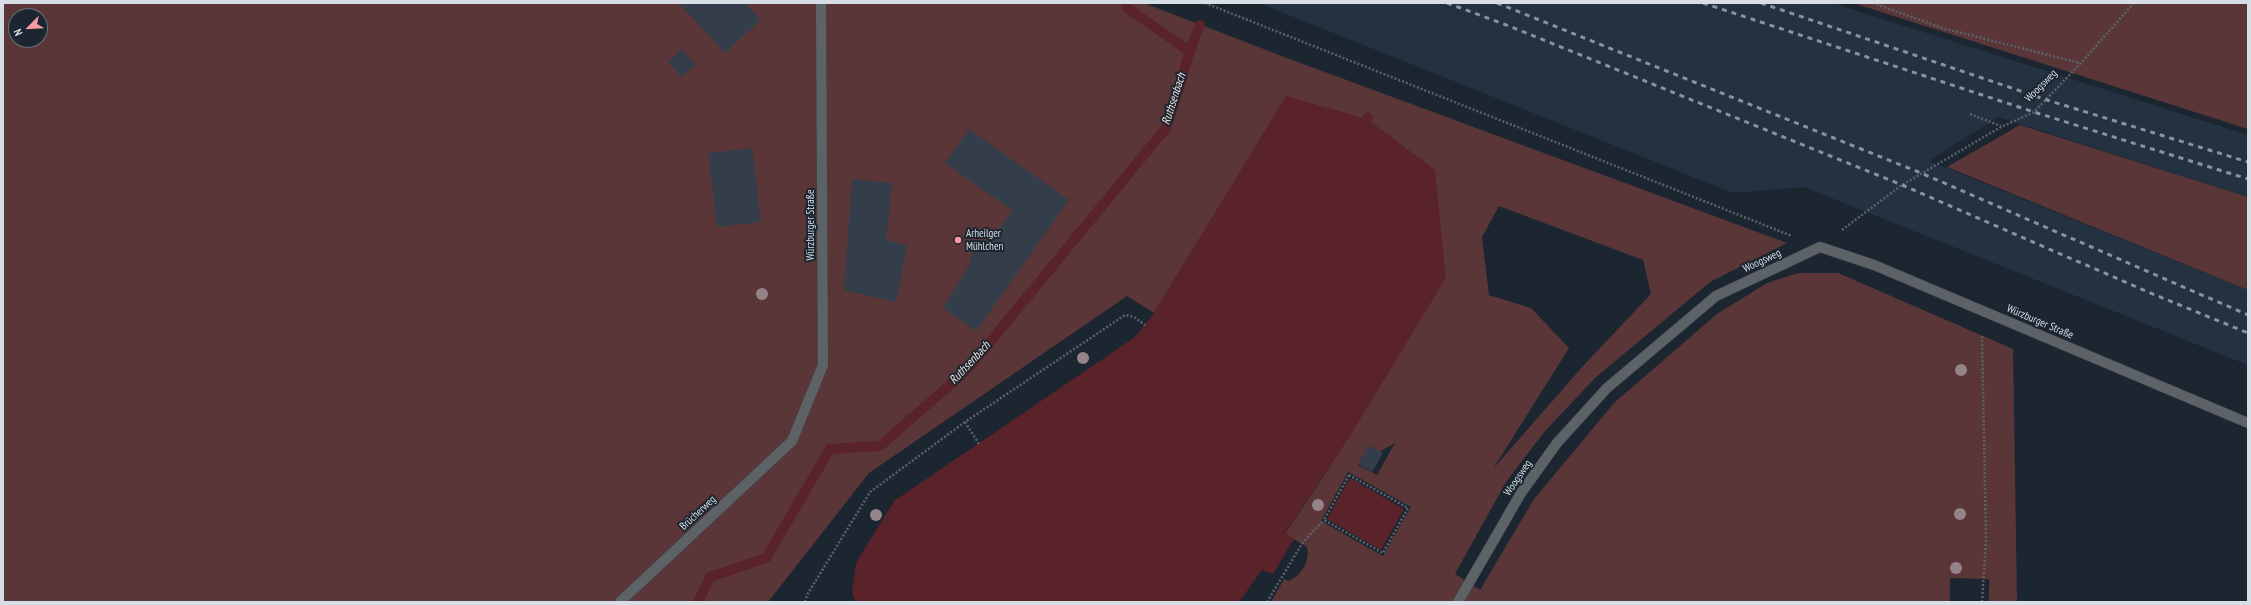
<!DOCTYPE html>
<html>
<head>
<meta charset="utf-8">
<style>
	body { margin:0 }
	#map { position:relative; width:2251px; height:605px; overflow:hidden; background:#1c2631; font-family:"PT Sans Narrow",sans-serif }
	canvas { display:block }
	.frame { position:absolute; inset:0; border:4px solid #d7dee5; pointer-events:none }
	.north { position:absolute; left:8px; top:8px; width:40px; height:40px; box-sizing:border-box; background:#1c2631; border:1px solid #677079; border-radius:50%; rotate:246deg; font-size:11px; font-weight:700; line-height:16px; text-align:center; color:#d7dee5 }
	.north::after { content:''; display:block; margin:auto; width:14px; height:18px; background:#f49aa0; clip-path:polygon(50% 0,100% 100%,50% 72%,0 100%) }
</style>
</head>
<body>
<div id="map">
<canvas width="2251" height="605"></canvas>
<div class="frame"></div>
<div class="north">N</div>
</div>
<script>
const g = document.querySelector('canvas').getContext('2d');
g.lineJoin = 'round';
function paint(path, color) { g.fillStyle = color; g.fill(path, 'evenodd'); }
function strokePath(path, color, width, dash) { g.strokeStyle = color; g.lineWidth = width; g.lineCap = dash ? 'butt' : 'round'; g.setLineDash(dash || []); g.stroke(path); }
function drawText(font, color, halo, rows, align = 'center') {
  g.font = font + ' "PT Sans Narrow",sans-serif'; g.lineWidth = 4; g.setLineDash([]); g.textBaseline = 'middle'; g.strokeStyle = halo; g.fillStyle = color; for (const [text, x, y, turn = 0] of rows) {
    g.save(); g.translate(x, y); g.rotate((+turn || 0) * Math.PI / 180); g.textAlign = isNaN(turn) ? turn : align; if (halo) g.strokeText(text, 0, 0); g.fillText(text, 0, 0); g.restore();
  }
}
const built = new Path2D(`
	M1259,3h573l416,132v62l-250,-80 -69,44 319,129v75l-444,-178 -71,6z`);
const green = new Path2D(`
	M3,3h1141l143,55 500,185 -77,39 -114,95 -51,54 -39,51 -51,92 25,16 54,-91 80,-96 103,-89 50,-31 31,-10h40l175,76 4,253h-28v-23l-39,-1v24h-679l13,-23 5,2c13,-6 21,-20 18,-34l-22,-13 46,-69 -44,-369 -133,217 -27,-17 -258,177 -101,129h-765zM16,16h24v24h-24zM1499,206l144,54 8,34 -68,72 -90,103 76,-121 -38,-40 -42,-13 -7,-58zM1395,443l-18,32 -19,-10v-1zM1348,472l63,35 -28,49 -62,-35z
	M1853,3h395v126z
	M2020,125l228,72v93l-301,-123z`);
const water = new Path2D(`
	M1286,96l81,23 68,51 11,108 -98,161 -63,94 9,6 -21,35 -11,-4 -23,32h-384l-3,-10 4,-29 38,-62 241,-164 19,-24z
	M1350,478l54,31 -23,41 -54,-31z`);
const stream = new Path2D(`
	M1127,3l-1,4 63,44
	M1367,119l1,-2
	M698,602l12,-25 56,-19 64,-109 50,-3 87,-76 199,-242c13,-35 19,-70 34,-103`);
const building = new Path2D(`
	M679,3h66l16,17 -36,33z
	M682,49l14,16 -15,12 -13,-15z
	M969,129l100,71 -93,131 -33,-23 27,-45 1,-7 9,-14 12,-2 20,-30 -67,-47z
	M752,148l9,74 -44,5 -9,-74z
	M852,179l40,4 -6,57 21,5 -11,57 -52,-12z
	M1369,445l14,8 -11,19 -14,-8z`);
const path = new Path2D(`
	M1205,3l587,233
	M1873,3l69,25 138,35
	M1970,114l31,12
	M1842,230l60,-45 99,-58 33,-15 47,-49 53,-60
	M965,422l14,22
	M1349,475l59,33 -25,45 -59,-33z
	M805,602l2,-7 63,-103 95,-70 160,-107 9,2 11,8
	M1267,602l36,-60 21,-22
	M1982,602l4,-62 -4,-205`);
const minor = new Path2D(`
	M620,602l172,-161 31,-76 -2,-362
	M1458,602l63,-109 36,-50 50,-55 109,-92 104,-49 54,18 374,158`);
const rail = new Path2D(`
	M1447,3l62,23 393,159 246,107 100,41
	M1497,3l424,170 327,142
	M1703,3l331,109 214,67
	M1761,3l286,97 201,62`);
const trees = [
	[762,294],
	[1083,358],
	[1961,370],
	[1318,505],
	[1960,514],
	[876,515],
	[1956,568]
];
const markers = [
	[958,240,4,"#f49aa0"]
];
const streetNames = [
	["Woogsweg",2041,86,-45],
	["Würzburger Straße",811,225,-90],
	["Woogsweg",1762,261,-25],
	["Würzburger Straße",2040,322,23],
	["Woogsweg",1518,478,-56],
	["Brücherweg",698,513,-43]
];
const poiNames = [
	["Arheilger",966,234],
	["Mühlchen",966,247]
];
const waterNames = [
	["Ruthsenbach",1174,99,-72],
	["Ruthsenbach",970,363,-47]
];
paint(built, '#233140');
paint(green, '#5b3638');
paint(water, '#5a2229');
strokePath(stream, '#5a2229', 10);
paint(building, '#343e4a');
strokePath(minor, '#3a434e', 11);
strokePath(path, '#5a636c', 2.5, [2, 2]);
strokePath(minor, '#5d6267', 10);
strokePath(rail, '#8a929b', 3, [5, 5]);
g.fillStyle = '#948489';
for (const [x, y] of trees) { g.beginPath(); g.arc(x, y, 6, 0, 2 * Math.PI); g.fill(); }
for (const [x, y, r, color] of markers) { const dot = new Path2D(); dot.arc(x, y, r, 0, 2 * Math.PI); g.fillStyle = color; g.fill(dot); strokePath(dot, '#1c2631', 1.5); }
drawText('11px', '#d7dee5', '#1c2631', streetNames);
drawText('11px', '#d7dee5', '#1c2631', poiNames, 'left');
drawText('italic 12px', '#f3dfdf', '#1c2631', waterNames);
</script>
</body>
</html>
